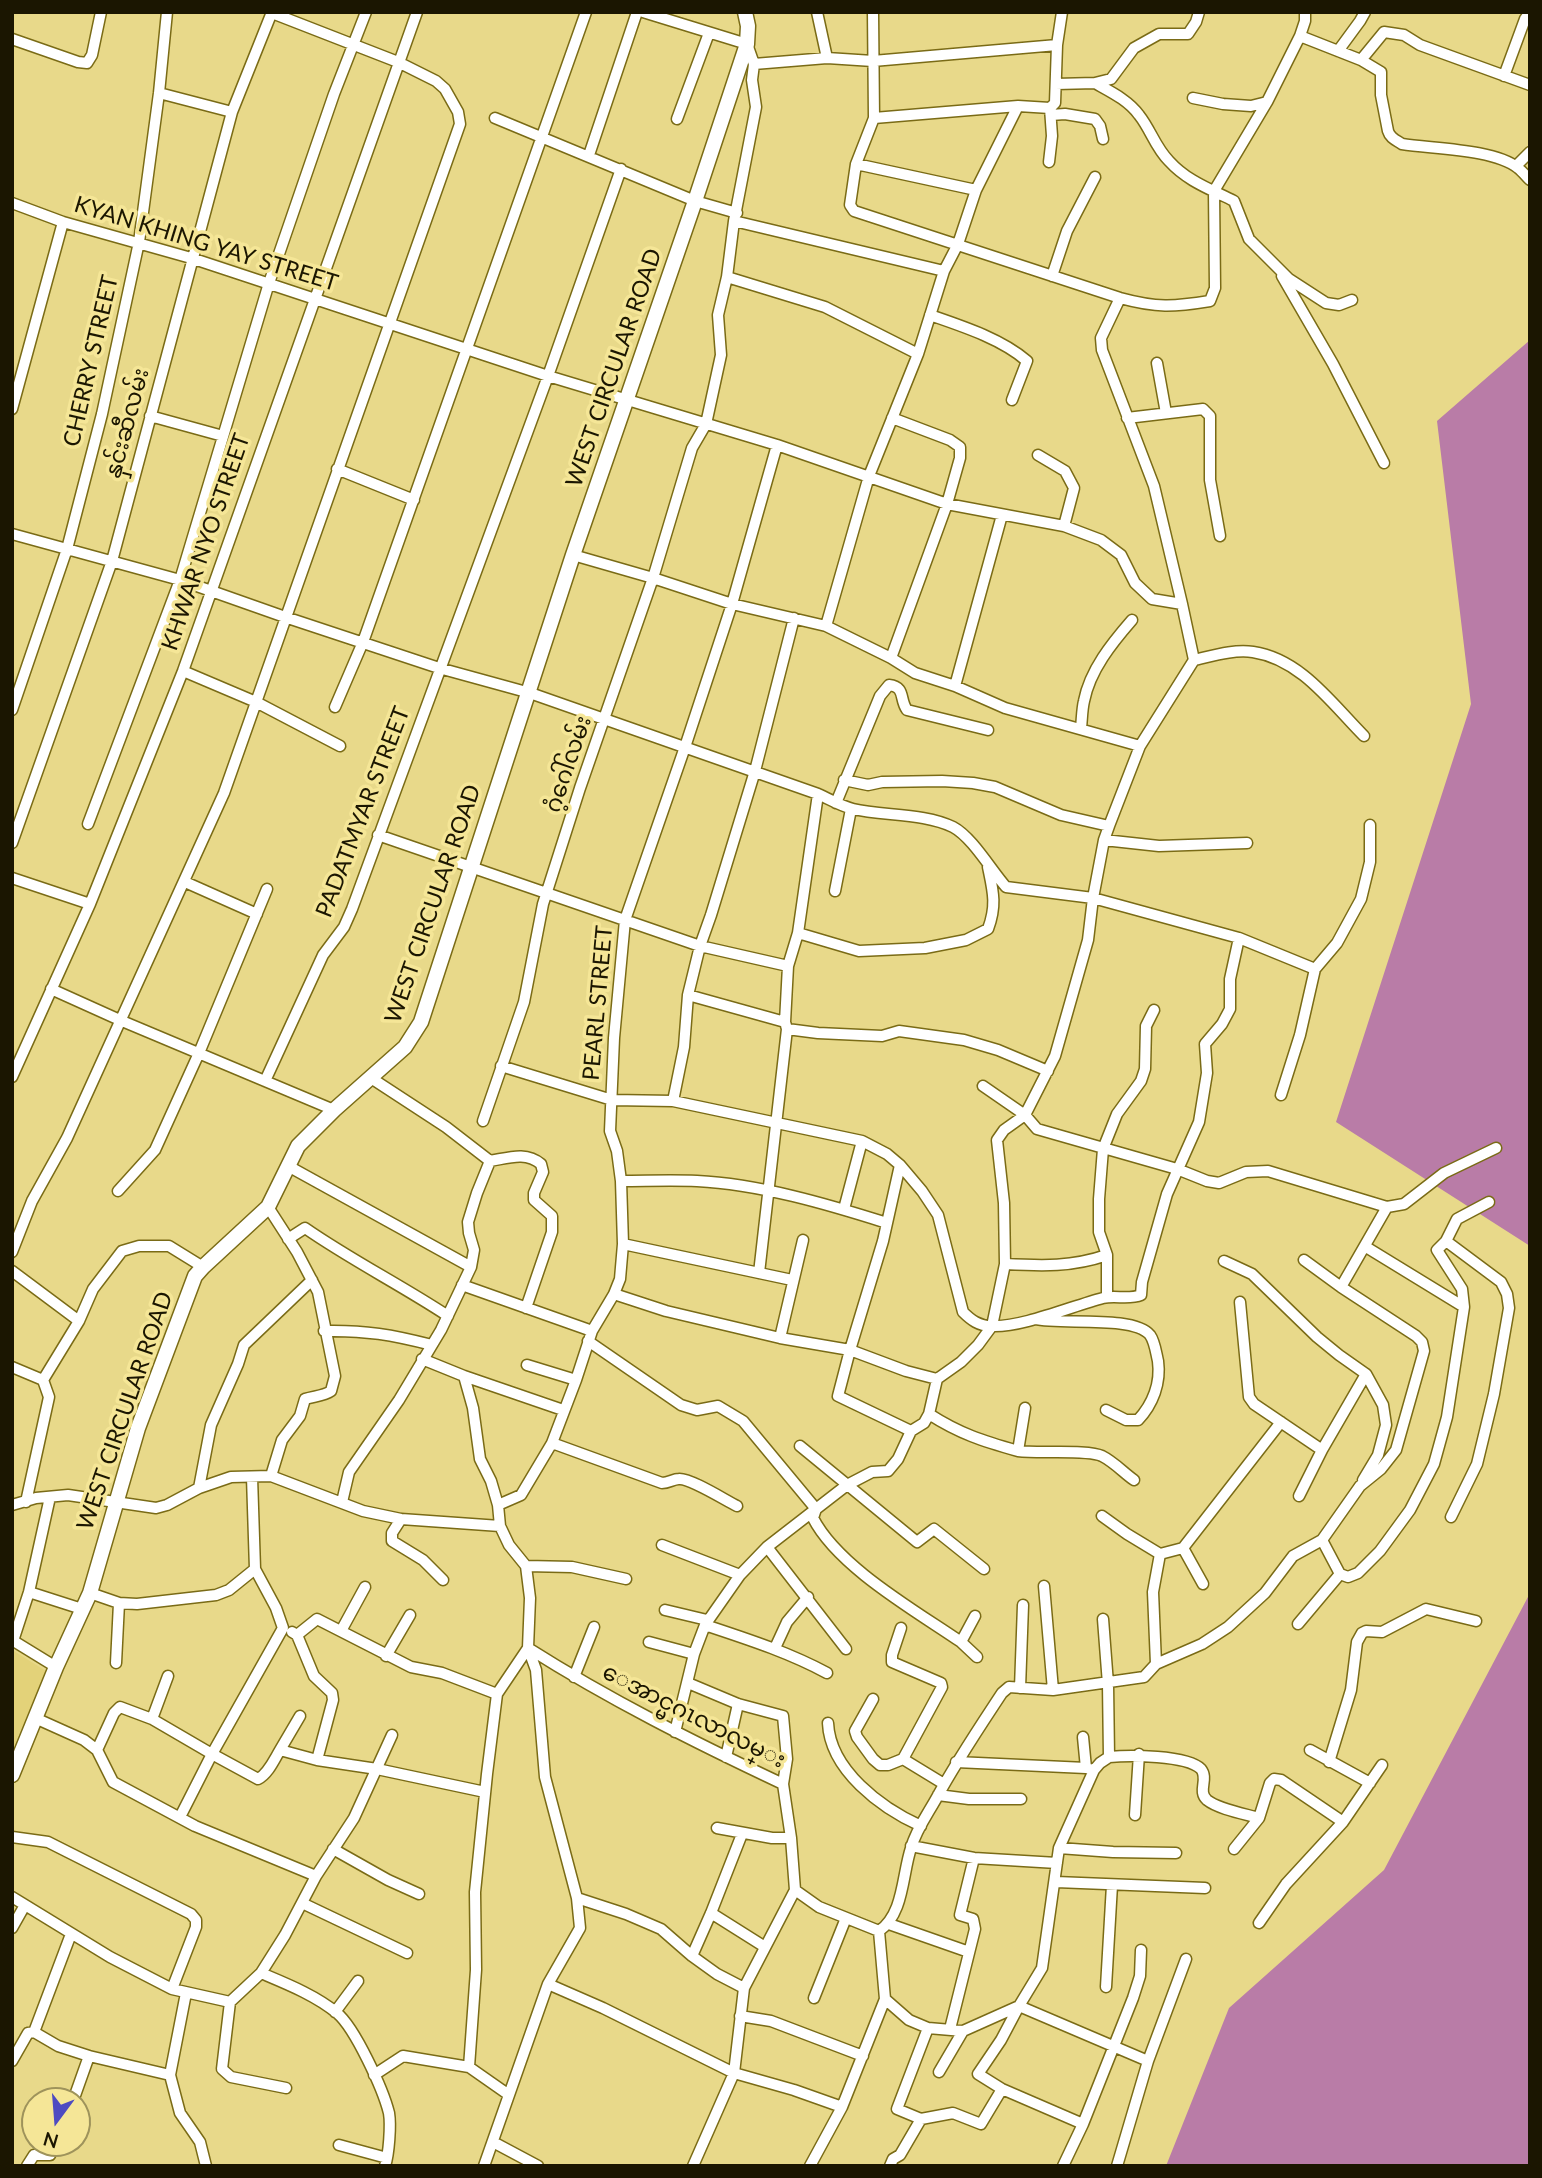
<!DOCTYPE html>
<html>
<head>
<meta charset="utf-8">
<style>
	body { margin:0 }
	#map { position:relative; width:1542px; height:2178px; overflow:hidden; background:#e8d98a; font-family:Lato,sans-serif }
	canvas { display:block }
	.frame { position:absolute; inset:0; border:14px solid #1b1601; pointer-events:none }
	.north { position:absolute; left:21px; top:2087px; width:70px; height:70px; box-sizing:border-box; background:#f5e697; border:2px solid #9e935b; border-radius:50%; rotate:196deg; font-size:19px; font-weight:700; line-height:28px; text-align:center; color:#1b1601 }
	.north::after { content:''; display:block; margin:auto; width:24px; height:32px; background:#4e4bc1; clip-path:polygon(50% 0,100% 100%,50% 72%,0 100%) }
</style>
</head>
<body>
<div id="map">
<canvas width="1542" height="2178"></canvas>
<div class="frame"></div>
<div class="north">N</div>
</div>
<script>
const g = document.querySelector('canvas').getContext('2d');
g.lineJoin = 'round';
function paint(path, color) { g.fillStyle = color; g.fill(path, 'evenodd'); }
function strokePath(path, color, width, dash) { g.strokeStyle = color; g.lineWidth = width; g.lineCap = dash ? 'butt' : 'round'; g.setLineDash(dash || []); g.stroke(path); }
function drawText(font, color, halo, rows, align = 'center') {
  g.font = font + ' Lato,"Noto Sans Myanmar",sans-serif'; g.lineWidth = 7; g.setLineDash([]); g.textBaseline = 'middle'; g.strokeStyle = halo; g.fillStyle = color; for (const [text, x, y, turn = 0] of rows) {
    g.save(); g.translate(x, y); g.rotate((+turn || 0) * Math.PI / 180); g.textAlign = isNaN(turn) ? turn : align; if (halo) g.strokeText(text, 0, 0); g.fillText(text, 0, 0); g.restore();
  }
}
const built = new Path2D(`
	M12,1650l34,21 -34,80z`);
const forest = new Path2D(`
	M1530,340v906l-194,-124 135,-418 -34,-283z
	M1530,1589v577h-364l63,-158 155,-138 145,-275z`);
const minor = new Path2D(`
	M817,12l10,46
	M873,12l1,106 -18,46 -6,41 4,6 266,87c37,10 53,9 90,3l5,-13 -1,-97 53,-89 33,-66 5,-15v-9
	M1300,36l61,24 20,12v23l7,36c2,7 8,9 14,13 32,5 92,5 116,24 4,3 8,8 12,12
	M12,39l66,23 9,1 5,-8 9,-43
	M1338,51l22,-30 5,-9
	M1361,60l23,-28 20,3 16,10 110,40
	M754,64l73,-6 46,3 184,-16
	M1504,76l21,-57 5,-7
	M1095,83c16,9 33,17 44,32 12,15 16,32 30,46 18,20 41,28 65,40l15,38 40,40 37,24 13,2 13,-5
	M1056,84l39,-1 16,-4 23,-31 25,-14h29l8,-12 3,-10
	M159,93l73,19
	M1193,98l30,6 28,2 16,-4
	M1051,115l14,-1 30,5 5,7 3,13
	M495,118l200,83 42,12
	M874,118l144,-12 32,2
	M677,119l32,-86
	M589,155l48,-143
	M1049,162l3,-26 -2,-28 5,-5 2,-58 5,-33
	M856,164l120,26
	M1516,166l14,-14
	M12,203l51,19 128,36 357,118 229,69 170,59 117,22 37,14 20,15 14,28 17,16 30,5
	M734,221l210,50
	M1052,276l15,-45 28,-54
	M1282,276l51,88 51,99
	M727,277l98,30 93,47
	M1120,298l-19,40 1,12 52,136 28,118 12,56
	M930,315c32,11 72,24 97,46l-15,39
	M1157,363l9,50
	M12,409l51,-187
	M150,416l73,20
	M1127,418l76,-9 7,7v64l10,56
	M1038,455l27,16 9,17 -10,38
	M337,469l77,31
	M12,534l168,46 105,37 154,51 91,25 288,101c11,5 23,12 35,15 30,7 72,4 100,18 19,10 38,43 53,60l87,11 146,40 76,31
	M573,555l80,23 79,26 94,22 65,32 24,15 40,13 50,22 135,38
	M826,626l43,-150 49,-122 26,-83 14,-27 18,-54 42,-84
	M891,658l56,-154 13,-46v-11l-10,-7 -58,-22
	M183,671l73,31 84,44
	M955,686l47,-171
	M335,707l28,-65 223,-630
	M12,710l55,-161 35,-135 37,-172 20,-149 8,-81
	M1081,728c1,-9 1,-19 3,-27 6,-31 28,-58 48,-81
	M844,780l24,5 14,-3 60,-1 31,2 22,4 66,28 48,11
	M836,803l44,-107 9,-11c17,2 10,14 18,25l81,20
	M88,824l92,-244 89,-297 65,-189 32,-82
	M378,835l322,111 88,20
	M1104,840l55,6 88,-3
	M12,843l100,-282 120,-449 40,-100
	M12,878l78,26
	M185,882l72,32
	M835,891l16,-82
	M798,933l61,18 66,-3 41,-8 22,-11c9,-24 5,-38 0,-62
	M51,989l71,32 212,89
	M688,995l97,27
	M787,1029l31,4 64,3 17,-5 65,9 34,10 50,21
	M501,1066l111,34 61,1 189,40 25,13 13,11 22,26 16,24 25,97c8,8 16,14 28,14 30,2 81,-20 112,-28 12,-3 26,2 38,-3l1,-13 25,-88 32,-72 8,-49 -2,-29 17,-20 8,-15v-30l9,-41
	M12,1077l78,-173 93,-233 234,-659
	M371,1078l75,49 44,34c18,-3 36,-10 51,3l2,8 -9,21v7l18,16v16l-26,76
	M265,1081l58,-126 21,-28 8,-18 196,-533 73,-207
	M983,1086l42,29 12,14 140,40 30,12 12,2 27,-11 22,-1 119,36
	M1281,1095l19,-60 15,-66 22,-26 24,-44 9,-37v-37
	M673,1101l11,-54 4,-52 12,-49 11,-31 44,-144 39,-153
	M483,1121l41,-119 19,-98 37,-116 73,-210 39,-130 14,-24 15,-69 -3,-40 9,-38 7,-56 22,-114 -4,-27 2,-16 -7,-20 -104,-32
	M900,1165l-17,76 -33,109 -12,46 73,35
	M288,1166l183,101
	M621,1181c25,0 50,-1 76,0 62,3 130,23 190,42
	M118,1191l37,-41 44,-97 68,-164
	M268,1207l29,45 21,40 17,84 -4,15c-7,5 -17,5 -26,8l-5,17 -18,24 -11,36
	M844,1209l18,-68
	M288,1239l17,-11c46,32 96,57 143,88
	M1446,1241l55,41 6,12 2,14 -15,86 -17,70 -26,53
	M623,1244l169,36
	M12,1252l20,-51 35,-63 157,-345 236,-669 -2,-12 -13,-23 -9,-8 -38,-19 -126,-49
	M1224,1261l28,13 65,63 22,18 27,19 17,31 3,20 -8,30 -15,25
	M1005,1264c38,2 67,3 102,-9
	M12,1271l67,50
	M759,1273l28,-244 -2,-7 3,-56 10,-33 20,-139
	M462,1285l130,46
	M1341,1287l46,-80 17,-3 40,-31 52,-25
	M614,1294l52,17 114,27 70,12 56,21 31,8
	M1107,1297v-42l-8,-23v-33l4,-50 14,-35 24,-33 4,-12 1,-43 8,-16
	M1240,1302l9,95 5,7 68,46
	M1464,1307l-2,-18 -25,-39 9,-9 11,-22 32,-17
	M1035,1319c26,6 99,-4 115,16 5,7 6,18 8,26 3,22 -5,43 -20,59h-12l-20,-10
	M324,1331c41,-1 69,4 108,14
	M780,1338l23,-98
	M588,1341l93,64 16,5 21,-4 25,15 73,88 -3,9c25,49 103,93 148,124l16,15
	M422,1359l42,17 99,34
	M527,1365l49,15
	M12,1367l31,13
	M464,1376l9,32 7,51 11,22 7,24 2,21 9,19 17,21 4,32 -2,50 -31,46 -10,80 -12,118 1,78 -7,97 40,28
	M929,1414c31,20 54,27 89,37l7,-43
	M552,1443l110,40c7,0 11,-4 17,-4 11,-1 46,21 58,27
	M800,1446l117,96 17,-13 50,40
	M1018,1451c21,3 69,-2 84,5 12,6 22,17 32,24
	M199,1488l12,-63 27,-61 6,-19 68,-65
	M1299,1496l23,-46 44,-76
	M26,1502l23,-105 -6,-17 36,-59 14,-32 29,-38 17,-5h30l34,21
	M342,1502l7,-30 50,-72 42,-70 30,-63 3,-17 -5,-17 -1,-11 9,-29 13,-32
	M12,1505l24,-7 32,-3 88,13 11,-3 32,-17 32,-11 40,-1 92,35 38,8 99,7
	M498,1505l23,-10 31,-52 24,-63 16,-49 22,-37 6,-15 3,-35 -2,-63 -4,-30 -7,-20 4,-93 11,-118 60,-173 47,-143 45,-159
	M1102,1516l25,18 33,20
	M401,1519l-9,14v8l31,19 20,20
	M1322,1540l18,34 8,3 10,-4 22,-22 30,-41 24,-46 13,-47 17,-110 -98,-60
	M662,1545l78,30
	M767,1547l79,102
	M1183,1548l20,36
	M526,1566l46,1 54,12
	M1044,1586l9,104
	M29,1592l53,17
	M90,1593l29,10 18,1 79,-9 13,-5 26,-21 -3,-92
	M665,1610l42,10
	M1298,1624l42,-50
	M705,1625c42,14 83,27 122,48
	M341,1631l24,-44
	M292,1632l5,3 17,41 18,17 1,7 -16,60
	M297,1635l20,-16 94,48 31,6 55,21
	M12,1640l44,27
	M13,1641l16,-49 21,-95
	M649,1642l45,12
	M961,1642l14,-26
	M528,1648c82,52 168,95 255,136l8,54 4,52 -51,98 -10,85 -41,93
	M775,1648l12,-26 21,-25
	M386,1656l24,-41
	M116,1663l3,-60
	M1156,1664l-3,-72 7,-38 23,-6 98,-126
	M574,1677l20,-50
	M688,1683l50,21 45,12 4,43 -4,25
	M1020,1688l3,-83
	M873,1699l-18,32 2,6 16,22 7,6h8l15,-6 39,-72 -1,-4 -49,-21v-7l9,-27
	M35,1718l49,22 13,10 17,-37 6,-6 32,12 60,35 71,-126 -7,-20 -21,-39
	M152,1719l16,-43
	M828,1723c2,47 53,85 93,103
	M675,1732l19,-78 11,-29 35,-50 27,-28 80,-62 25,-13 16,-1 10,-12 13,-28 13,-8 5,-9 8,-35 24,-17 17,-17 14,-19 13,-62 -1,-61 -7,-63 7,-10 21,-15 30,-59 33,-116 5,-42 11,-58 5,-14 31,-80 54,-86c18,-4 40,-11 59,-8 48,7 79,52 111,84
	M1083,1737l3,31
	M97,1750l16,32 82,44 121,50
	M280,1750l20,-34
	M1310,1750l60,33
	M726,1757l12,-53
	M1109,1757c20,-2 78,-2 92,12 8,10 -4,22 6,31 11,9 38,14 52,18
	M903,1759l41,25
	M956,1762l130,6 8,2
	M1329,1762l22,-72 6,-48 5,-9 4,-2 16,1 44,-23 50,12
	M938,1795l31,4h52
	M1135,1815l4,-61
	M180,1817l32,-63 46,25c10,-5 16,-19 22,-29l37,10 60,9 108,23
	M717,1828l55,10h19
	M12,1837l36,5 143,72 5,6v7l-24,62
	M911,1846l63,12 83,5
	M1059,1848l54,4 63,1
	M333,1849l55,31 31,14
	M1234,1849l25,-31 11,-35 4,-4 7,1 62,42
	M1056,1882l149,6
	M795,1890l24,17 60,24 6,68 24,21 19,8 35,3 56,-25 23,-38 17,-120 35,-78 6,-7 9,-6 -1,-73 -5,-65
	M12,1897l98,60 62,32 58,13 31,-29c26,11 54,22 76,40 18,15 46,76 52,100 2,12 0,41 -4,53
	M577,1898l49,16 35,15 31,27 25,18 27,14
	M302,1903l105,50
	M711,1913l54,34
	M1259,1923l27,-39 57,-62 39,-57
	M889,1924l80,28
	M12,1928l13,-23
	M879,1931c25,-17 23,-56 32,-83 5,-18 16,-33 25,-49 20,-37 43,-71 66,-106l7,-6 44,3 91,-13 12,-13 46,-20 26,-17 37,-34 28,-37 29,-16 38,-54 21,-17 15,-19 28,-99 -2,-9 -6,-6 -75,-49 -37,-27
	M692,1956l19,-43 31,-79
	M261,1973l24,-38 31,-59 38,-58 38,-83
	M548,1984l55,24 131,65 60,17 48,17
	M1106,1987l6,-102
	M814,1998l32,-80
	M230,2002l-8,67 9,8 55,11
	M335,2012l23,-31
	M740,2016l31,5 92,35
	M950,2029l25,-100 -2,-10 -13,-4 14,-57
	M34,2032l37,-98
	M12,2061l16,-28 6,-1 24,14 31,10 81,19 16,-82
	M939,2072l24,-41
	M170,2075l10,38 20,29 6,24
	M374,2075l29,-19 66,11
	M73,2101l16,-45
	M921,2119l32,-6 28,11 21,-35
	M1083,2124l-81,-35 -24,-15 23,-34 18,-34 129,55
	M493,2142l45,24
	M339,2145l48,13
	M27,2166l7,-11h16l6,-12
	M484,2166l64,-182 32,-56 -3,-30 -32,-121 -9,-107 -8,-22
	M810,2166l32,-59 43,-108
	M890,2166l3,-7 7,-4 21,-36 -24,-10 31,-81
	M1063,2166l20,-42 50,-126 7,-22 1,-26
	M1117,2166l31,-105 38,-102`);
const tertiary = new Path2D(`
	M12,1775l44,-108 34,-74 48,-165 57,-152 8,-9 65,-60 30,-61 36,-36 71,-63 16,-25 152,-467 122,-354 52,-157 1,-18 -3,-14`);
const streetNames = [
	["KYAN KHING YAY STREET",206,244,17],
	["CHERRY STREET",91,361,-77],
	["WEST CIRCULAR ROAD",614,368,-71],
	["နှင်းဆီလမ်း",127,423,-75],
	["KHWAR NYO STREET",206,542,-71],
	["ဂံ့ဂေါ်လမ်း",568,764,-71],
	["PADATMYAR STREET",363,812,-69],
	["WEST CIRCULAR ROAD",433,904,-71],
	["PEARL STREET",598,1003,-85],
	["WEST CIRCULAR ROAD",125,1411,-71],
	["ေအာင္မဂၤလာလမ္း",694,1716,27]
];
paint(built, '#e3d279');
paint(forest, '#b97ca7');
strokePath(minor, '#7a6b16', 13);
strokePath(tertiary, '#7a6b16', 17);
strokePath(minor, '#fff', 10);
strokePath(tertiary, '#fff', 14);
drawText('23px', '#1b1601', '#f5e697', streetNames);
</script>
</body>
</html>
